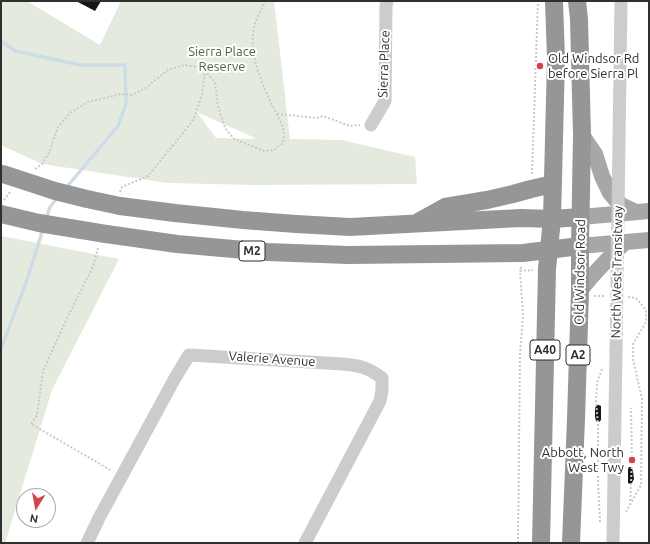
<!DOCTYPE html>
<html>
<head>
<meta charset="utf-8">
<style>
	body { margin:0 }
	#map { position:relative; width:650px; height:544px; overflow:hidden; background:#fff; font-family:Ubuntu,sans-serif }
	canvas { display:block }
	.frame { position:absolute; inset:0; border:2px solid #2f2f2f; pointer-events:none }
	.north { position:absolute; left:16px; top:488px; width:40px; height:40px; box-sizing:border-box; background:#fff; border:1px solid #acacac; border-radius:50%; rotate:191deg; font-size:11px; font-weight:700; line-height:16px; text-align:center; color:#2f2f2f }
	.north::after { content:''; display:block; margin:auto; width:14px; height:18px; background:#d2454c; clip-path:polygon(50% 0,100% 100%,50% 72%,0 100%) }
</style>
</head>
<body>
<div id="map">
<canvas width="650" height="544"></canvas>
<div class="frame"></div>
<div class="north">N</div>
</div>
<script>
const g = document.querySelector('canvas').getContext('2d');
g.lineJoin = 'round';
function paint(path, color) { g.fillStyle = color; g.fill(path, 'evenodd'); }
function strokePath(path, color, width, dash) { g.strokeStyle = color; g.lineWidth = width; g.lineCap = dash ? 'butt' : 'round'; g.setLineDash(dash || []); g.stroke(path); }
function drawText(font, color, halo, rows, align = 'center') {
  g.font = font + ' Ubuntu,sans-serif'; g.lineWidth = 4; g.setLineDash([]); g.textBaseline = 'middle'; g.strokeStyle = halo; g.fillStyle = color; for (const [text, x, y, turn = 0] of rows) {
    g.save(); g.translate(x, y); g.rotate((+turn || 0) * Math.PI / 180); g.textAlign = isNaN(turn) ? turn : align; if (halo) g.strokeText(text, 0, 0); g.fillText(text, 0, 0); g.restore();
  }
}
const green = new Path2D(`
	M1,1h26l73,44 21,-44h153l16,138 51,1 74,17 2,27 -162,1 -87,-2 -126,-19 -41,-19zM197,112l58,26v1l-39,-1z
	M1,236l118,23 -67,131 -47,153h-4z`);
const stream = new Path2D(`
	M1,41l14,10 65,14h45l1,39 -8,22 -52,62
	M46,219l4,-12 8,-10
	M1,349l26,-69 16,-51`);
const building = new Path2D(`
	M76,1h25l-6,10z
	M597,405h2l2,1v14l-2,2 -3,-1 -1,-4v-9z
	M629,467h2l2,4 1,8 -2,4 -2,1 -2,-1v-14z`);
const path = new Path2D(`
	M277,114l40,4 6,-2 27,10 10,-1
	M35,169l7,-5 7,-11 9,-26 12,-14 18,-11 33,-8 11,1 12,-6 24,-19 17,-5 17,3 3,2 10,13 3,23 7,22 9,11 30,12 10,-1 9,-7 1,-7 -1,-9c-14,-29 -38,-70 -28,-103 2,-8 7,-15 10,-23
	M532,174l6,-173
	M120,192l2,-5 26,-11 27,-33 19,-24 8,-25 3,-24
	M4,200l6,-8
	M98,248l-5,19 -27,53 -23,51 -6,44 -6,9 81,47
	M521,267l-1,4 13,-1
	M594,296h12
	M630,505l2,-45 -1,-52
	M626,512l15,-27 1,-86 -9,-40v-15l13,-22v-12l-10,-12 -8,-1
	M600,522l-2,-41v-57l-2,-22 1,-19 5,-14
	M518,543l2,-189 3,-38 -3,-45`);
const minor = new Path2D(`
	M371,125l14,-24 1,-95 1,-5
	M87,543l12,-25 76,-140 14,-23 154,9c18,2 24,3 39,14v12l-2,11 -75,142
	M613,543l3,-192`);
const major = new Path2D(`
	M582,135l13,19 7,22 8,17 5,6 6,6 15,7
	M581,217l68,-6
	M580,246l69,-6
	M580,291c13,-18 29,-33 45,-49`);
const highway = new Path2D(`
	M120,206l55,7 68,7 53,4 54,3 171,-9 31,1 29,-2
	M418,222l27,-15 42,-7 26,-6 18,-5 22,-5
	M106,234l71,10 90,8 81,3 175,-2 57,-7
	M541,543l6,-274 5,-50 4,-160 -2,-58
	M571,543l5,-124 4,-128v-45l2,-111 -3,-116 -2,-18`);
const minorBridge = new Path2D(`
	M616,351l5,-350`);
const highwayBridge = new Path2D(`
	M3,174l52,17 32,8 33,7
	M1,214l38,9 67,11`);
const markers = [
	[540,66,4,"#d2454c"],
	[632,460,4,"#d2454c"]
];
const shields = [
	[252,251,26],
	[545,350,30],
	[578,355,24]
];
const shieldNames = [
	["M2",252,251],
	["A40",545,350],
	["A2",578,355]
];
const parkNames = [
	["Sierra Place",222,52],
	["Reserve",222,67]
];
const poiNames = [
	["Old Windsor Rd",548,59],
	["before Sierra Pl",548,74],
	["Abbott, North",624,453,"right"],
	["West Twy",624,468,"right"]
];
const streetNames = [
	["Sierra Place",384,64,-88],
	["Old Windsor Road",580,272,-89],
	["North West Transitway",617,272,-89],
	["Valerie Avenue",272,359,4]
];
paint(green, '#e5eade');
strokePath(stream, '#cddde8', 3.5);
paint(building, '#161616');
strokePath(path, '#c9c9c9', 2, [2, 2]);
strokePath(minor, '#ccc', 13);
strokePath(major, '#a7a7a7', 16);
strokePath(highway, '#969696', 18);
strokePath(minorBridge, '#ccc', 13);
strokePath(highwayBridge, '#969696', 18);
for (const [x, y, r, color] of markers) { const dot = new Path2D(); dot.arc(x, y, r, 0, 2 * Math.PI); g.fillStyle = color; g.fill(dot); strokePath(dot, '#fff', 1.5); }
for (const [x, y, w] of shields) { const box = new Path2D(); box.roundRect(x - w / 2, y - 10, w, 20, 3); g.fillStyle = '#fff'; g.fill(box); strokePath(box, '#2f2f2f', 1); }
drawText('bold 12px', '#2f2f2f', null, shieldNames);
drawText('13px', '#516641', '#fff', parkNames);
drawText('13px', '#2f2f2f', '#fff', poiNames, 'left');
drawText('13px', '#2f2f2f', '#fff', streetNames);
</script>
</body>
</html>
